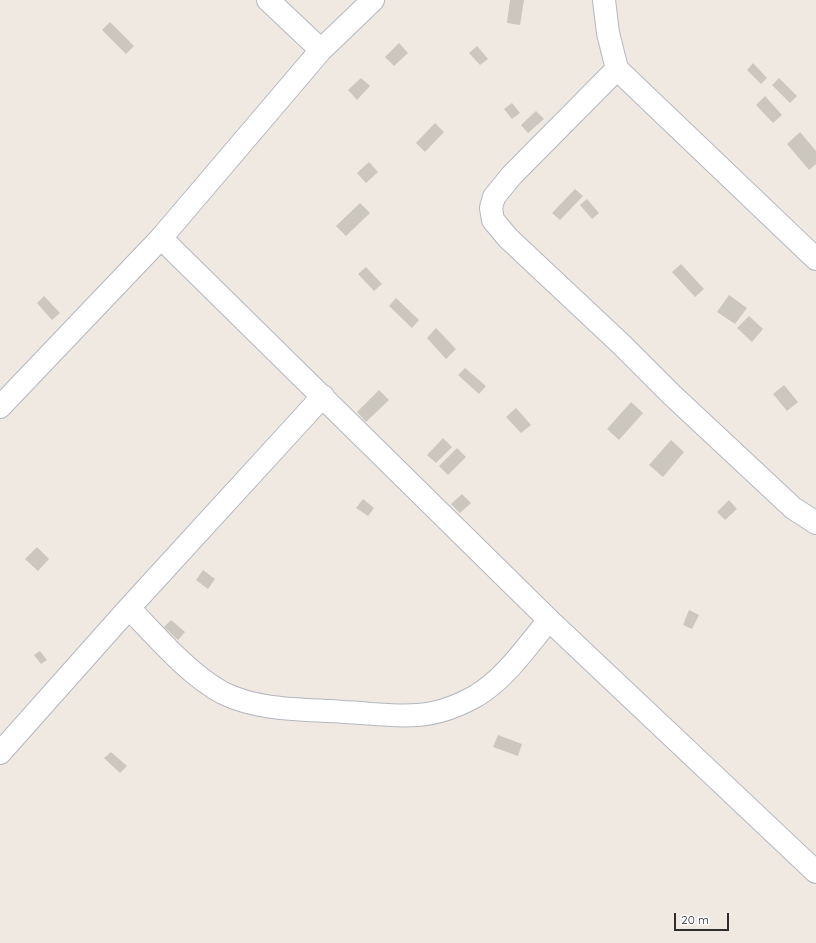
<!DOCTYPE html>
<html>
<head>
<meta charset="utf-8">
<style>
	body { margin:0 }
	#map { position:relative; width:816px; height:943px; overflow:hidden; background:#efe9e1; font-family:Quicksand,sans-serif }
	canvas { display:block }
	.scale { position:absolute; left:674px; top:913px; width:55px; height:18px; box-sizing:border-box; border:2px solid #2e2e2e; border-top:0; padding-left:5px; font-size:12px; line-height:14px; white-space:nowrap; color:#2e2e2e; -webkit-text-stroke:3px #fff; paint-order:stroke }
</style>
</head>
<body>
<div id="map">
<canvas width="816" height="943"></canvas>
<div class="scale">20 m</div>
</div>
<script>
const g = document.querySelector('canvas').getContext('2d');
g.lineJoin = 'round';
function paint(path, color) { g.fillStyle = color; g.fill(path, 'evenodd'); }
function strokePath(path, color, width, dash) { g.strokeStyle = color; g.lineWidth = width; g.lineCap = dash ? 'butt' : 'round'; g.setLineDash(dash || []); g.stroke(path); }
const building = new Path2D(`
	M510,0h14l-4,25 -13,-2z
	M110,22l24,24 -8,8 -24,-24z
	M399,43l9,10 -14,13 -9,-9z
	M477,46l11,13 -8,6 -11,-12z
	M753,63l14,15 -6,6 -14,-14z
	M361,78l9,8 -13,14 -9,-10z
	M779,78l18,18 -7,7 -18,-18z
	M765,96l17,19 -9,8 -17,-18z
	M512,103l8,10 -8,6 -8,-10z
	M536,111l8,8 -16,14 -7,-8z
	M435,123l9,9 -19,20 -9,-9z
	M800,132l16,19v13l-7,6 -22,-26z
	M369,162l9,10 -12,11 -9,-10z
	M575,189l8,7 -23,24 -8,-7z
	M587,199l12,14 -7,6 -12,-14z
	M360,203l10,10 -24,23 -10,-10z
	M681,264l23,25 -9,8 -23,-25z
	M366,267l16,17 -8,7 -16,-17z
	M729,295l18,13 -12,16 -18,-12z
	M44,296l16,17 -8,7 -15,-17z
	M396,298l23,22 -7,8 -23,-22z
	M749,316l14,13 -11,13 -15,-14z
	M436,328l20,21 -10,10 -19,-21z
	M465,368l21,18 -7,8 -21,-19z
	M784,385l14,17 -11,9 -14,-17z
	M379,390l10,10 -23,22 -9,-10z
	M631,402l12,11 -24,27 -12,-11z
	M516,408l15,17 -10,8 -15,-16z
	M443,438l9,9 -16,16 -9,-8z
	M671,440l13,12 -21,25 -14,-12z
	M457,448l9,9 -18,18 -9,-9z
	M462,494l9,9 -11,10 -9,-9z
	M363,499l11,9 -6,8 -12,-8z
	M729,500l8,9 -12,11 -8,-8z
	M37,547l12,12 -11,12 -13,-12z
	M203,570l12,9 -7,10 -12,-9z
	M689,610l10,5 -7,14 -9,-4z
	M171,620l14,12 -7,8 -14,-13z
	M40,651l7,9 -6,4 -7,-9z
	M498,735l24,9 -4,12 -25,-9z
	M111,752l16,14 -7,7 -16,-15z`);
const minor = new Path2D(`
	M268,0l53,50
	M604,0l4,33 9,36 199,190
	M617,69l-105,106 -18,22 -3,11 2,12 15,18 114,107 50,50 121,113 23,15
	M161,238l388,382 267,252
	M0,407l161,-169 160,-188 52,-50
	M129,608c27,28 60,67 94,85 36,18 82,16 121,19 24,1 49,5 73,3 21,-1 41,-9 59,-19 30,-18 51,-50 73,-76
	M0,753l129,-145 194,-212`);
paint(building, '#cbc7bf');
strokePath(minor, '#b4b7c1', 24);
strokePath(minor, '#fff', 22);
</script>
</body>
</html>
